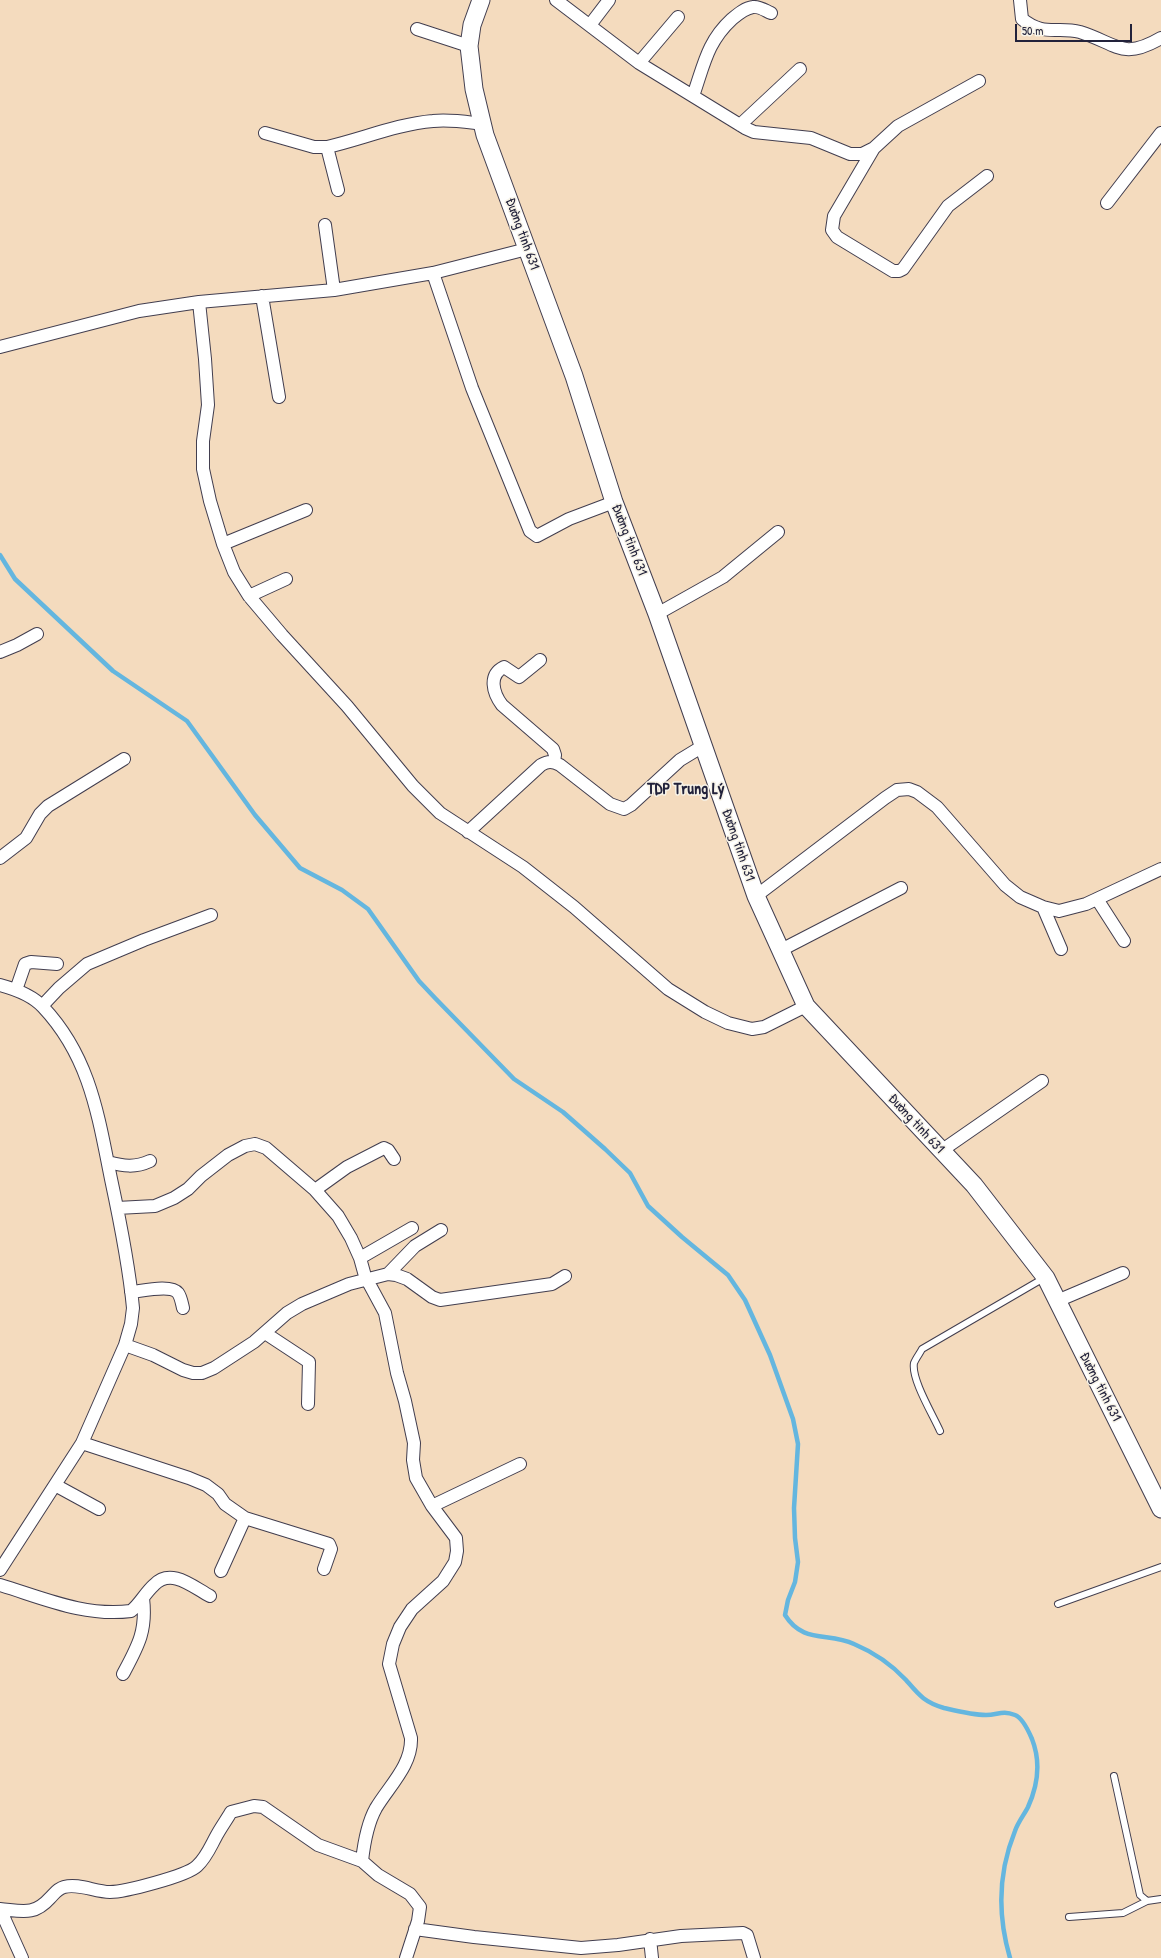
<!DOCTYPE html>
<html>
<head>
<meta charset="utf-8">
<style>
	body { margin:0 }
	#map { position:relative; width:1161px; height:1958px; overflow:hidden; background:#f4dbbe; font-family:"Patrick Hand",sans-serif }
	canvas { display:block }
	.scale { position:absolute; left:1015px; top:24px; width:117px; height:18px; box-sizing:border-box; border:2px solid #22223b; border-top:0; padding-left:5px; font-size:12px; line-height:14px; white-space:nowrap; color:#22223b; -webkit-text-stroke:3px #f7f3e8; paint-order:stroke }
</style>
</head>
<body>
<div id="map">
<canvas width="1161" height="1958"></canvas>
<div class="scale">50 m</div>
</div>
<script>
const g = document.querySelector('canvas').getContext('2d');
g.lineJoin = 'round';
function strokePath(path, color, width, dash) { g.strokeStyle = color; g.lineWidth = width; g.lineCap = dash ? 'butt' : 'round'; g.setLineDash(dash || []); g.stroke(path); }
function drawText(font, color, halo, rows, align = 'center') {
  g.font = font + ' "Patrick Hand",sans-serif'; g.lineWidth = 3; g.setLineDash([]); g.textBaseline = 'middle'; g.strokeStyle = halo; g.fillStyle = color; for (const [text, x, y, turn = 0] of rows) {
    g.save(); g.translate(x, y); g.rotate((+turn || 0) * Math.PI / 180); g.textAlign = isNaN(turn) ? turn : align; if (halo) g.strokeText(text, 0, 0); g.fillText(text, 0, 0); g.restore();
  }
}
const stream = new Path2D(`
	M0,555l15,24 98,92 74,50 68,94 45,53 42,22 26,19 51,72 16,17 79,81 49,33 42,37 25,24 18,33 34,31 46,38 17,25 25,55 23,64 5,25 -4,64 1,30 3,24 -3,20 -7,18 -3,15c18,29 43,17 69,29 19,8 38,21 52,36 13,15 18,22 38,28 13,3 29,7 42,7 12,0 16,-5 29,0 8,3 14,17 17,24 9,23 6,46 -4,68 -4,8 -10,15 -13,24 -17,42 -18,83 -5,127`);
const service = new Path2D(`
	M940,1431c-7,-16 -29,-52 -26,-68 2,-5 6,-10 8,-14l122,-71
	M1058,1604l103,-37
	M1114,1776l26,119 7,6 14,-2
	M1069,1917l54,-4 24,-12`);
const minor = new Path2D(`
	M556,0l83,63 106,65 9,4 57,6 39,16h12l12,-6 24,-22 81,-45
	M1020,0l2,19c22,18 35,7 58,13 36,11 42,29 81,6
	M590,25l19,-25
	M417,29l52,17
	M639,63l39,-46
	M693,96c11,-31 14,-54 39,-77 6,-5 13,-11 21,-12 6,-1 13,4 18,6
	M740,125l60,-56
	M265,133l49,14h13c35,-8 70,-23 106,-26 17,-2 33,1 50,3
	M327,147l11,43
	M874,148l-40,68 -2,14 5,7 56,34h6l4,-2 45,-63 39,-30
	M1107,203l54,-70
	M325,225l9,65
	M433,273l39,115 58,143 7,5 32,-17 45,-17
	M262,296l17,101
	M199,302l6,57 3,46 -5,36v28l7,32 13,43 11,28 15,24 33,39 65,71 66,80 27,27 83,54 51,40 94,82 37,23 23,11 24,6 12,-2 42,-21
	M0,347l139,-36 60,-9 135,-12 99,-17 94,-24
	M223,544l83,-34
	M249,596l37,-17
	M657,614l66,-37 55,-45
	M0,652l17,-7 20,-11
	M540,660l-21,17 -15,-10c-16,8 -11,26 -2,38l51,44 2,6 -1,7
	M468,832l73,-67c7,-4 11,-4 19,0l50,39 14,5 7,-4 49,-45 23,-14
	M0,858l26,-20 14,-24 8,-8 76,-47
	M756,896l129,-98 12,-8 12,-1 8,3 20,15 68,78 15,12 23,10 16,4 27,-7 75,-35
	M1097,899l27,42
	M1043,907l18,42
	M781,950l120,-62
	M0,985c15,4 32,10 43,22 47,50 55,108 68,172 9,42 18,86 22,129l-2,16 -6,21 -43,98 -82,127
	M16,990l9,-26 6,-2 26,2
	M42,1006l17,-18 28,-24 57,-24 67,-25
	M941,1151l101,-70
	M108,1162c15,4 27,6 42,-1
	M315,1190l32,-23 37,-19 4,2 6,9
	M117,1208l38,-2 19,-8 14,-9 13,-13 27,-21 17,-9 10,-2 11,4 49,42 23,26 13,22 9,20 5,18 20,37 12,60 8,28 9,42 -1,17 3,18 16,28 24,32 1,13 -2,11 -12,19 -31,28 -12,18 -7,17 -4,20 22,74c1,27 -21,47 -35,70 -9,16 -12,35 -14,53l16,14 32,19 10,13 -2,14 -12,37
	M360,1258l52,-30
	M388,1274l27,-28 26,-16
	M131,1292c11,-1 40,-8 47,1 3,4 4,11 5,15
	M1057,1301l66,-28
	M265,1333l44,29 -1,42
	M125,1345l28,10 30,15 10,3h9l12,-5 40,-26 33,-29 15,-9 47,-20 39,-10 8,1 11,4 25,18 8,3 112,-16 13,-8
	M82,1443l107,35 17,7 12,9 7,10 20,14 84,26 2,5 -7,20
	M55,1485l44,24
	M432,1506l88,-42
	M221,1571l24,-53
	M0,1585c43,13 85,32 131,26 9,-7 14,-18 23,-26 17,-18 39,2 56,11
	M123,1674c15,-28 24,-43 20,-76
	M0,1909c22,2 34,7 50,-11 5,-5 7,-9 14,-11 15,-4 31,5 46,5 14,0 77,-16 87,-26 10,-9 14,-21 21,-33 4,-7 9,-14 13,-21l23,-6 9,1 55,38 44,16
	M0,1909l22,49
	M415,1929l59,8 107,11 37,-3 63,-9 62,-3 4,2 7,23
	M650,1939l2,19`);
const secondary = new Path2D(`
	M481,0l-9,25 -3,21 5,43 11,46 89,241 40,126 43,112 99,282 50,110 168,179 72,93 115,231`);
const streetNames = [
	["Đường tỉnh 631",522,234,70],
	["Đường tỉnh 631",629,540,69],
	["Đường tỉnh 631",738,845,71],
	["Đường tỉnh 631",916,1124,47],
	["Đường tỉnh 631",1100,1387,63]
];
const quarterNames = [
	["TDP Trung Lý",686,790]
];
strokePath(stream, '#64b6df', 4.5);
strokePath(service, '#423e4f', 8);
strokePath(minor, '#423e4f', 14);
strokePath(secondary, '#423e4f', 19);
strokePath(service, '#fff', 6);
strokePath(minor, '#fff', 12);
strokePath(secondary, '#fff', 17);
drawText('14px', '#22223b', '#f7f3e8', streetNames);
drawText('bold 16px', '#22223b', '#f7f3e8', quarterNames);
</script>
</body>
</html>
